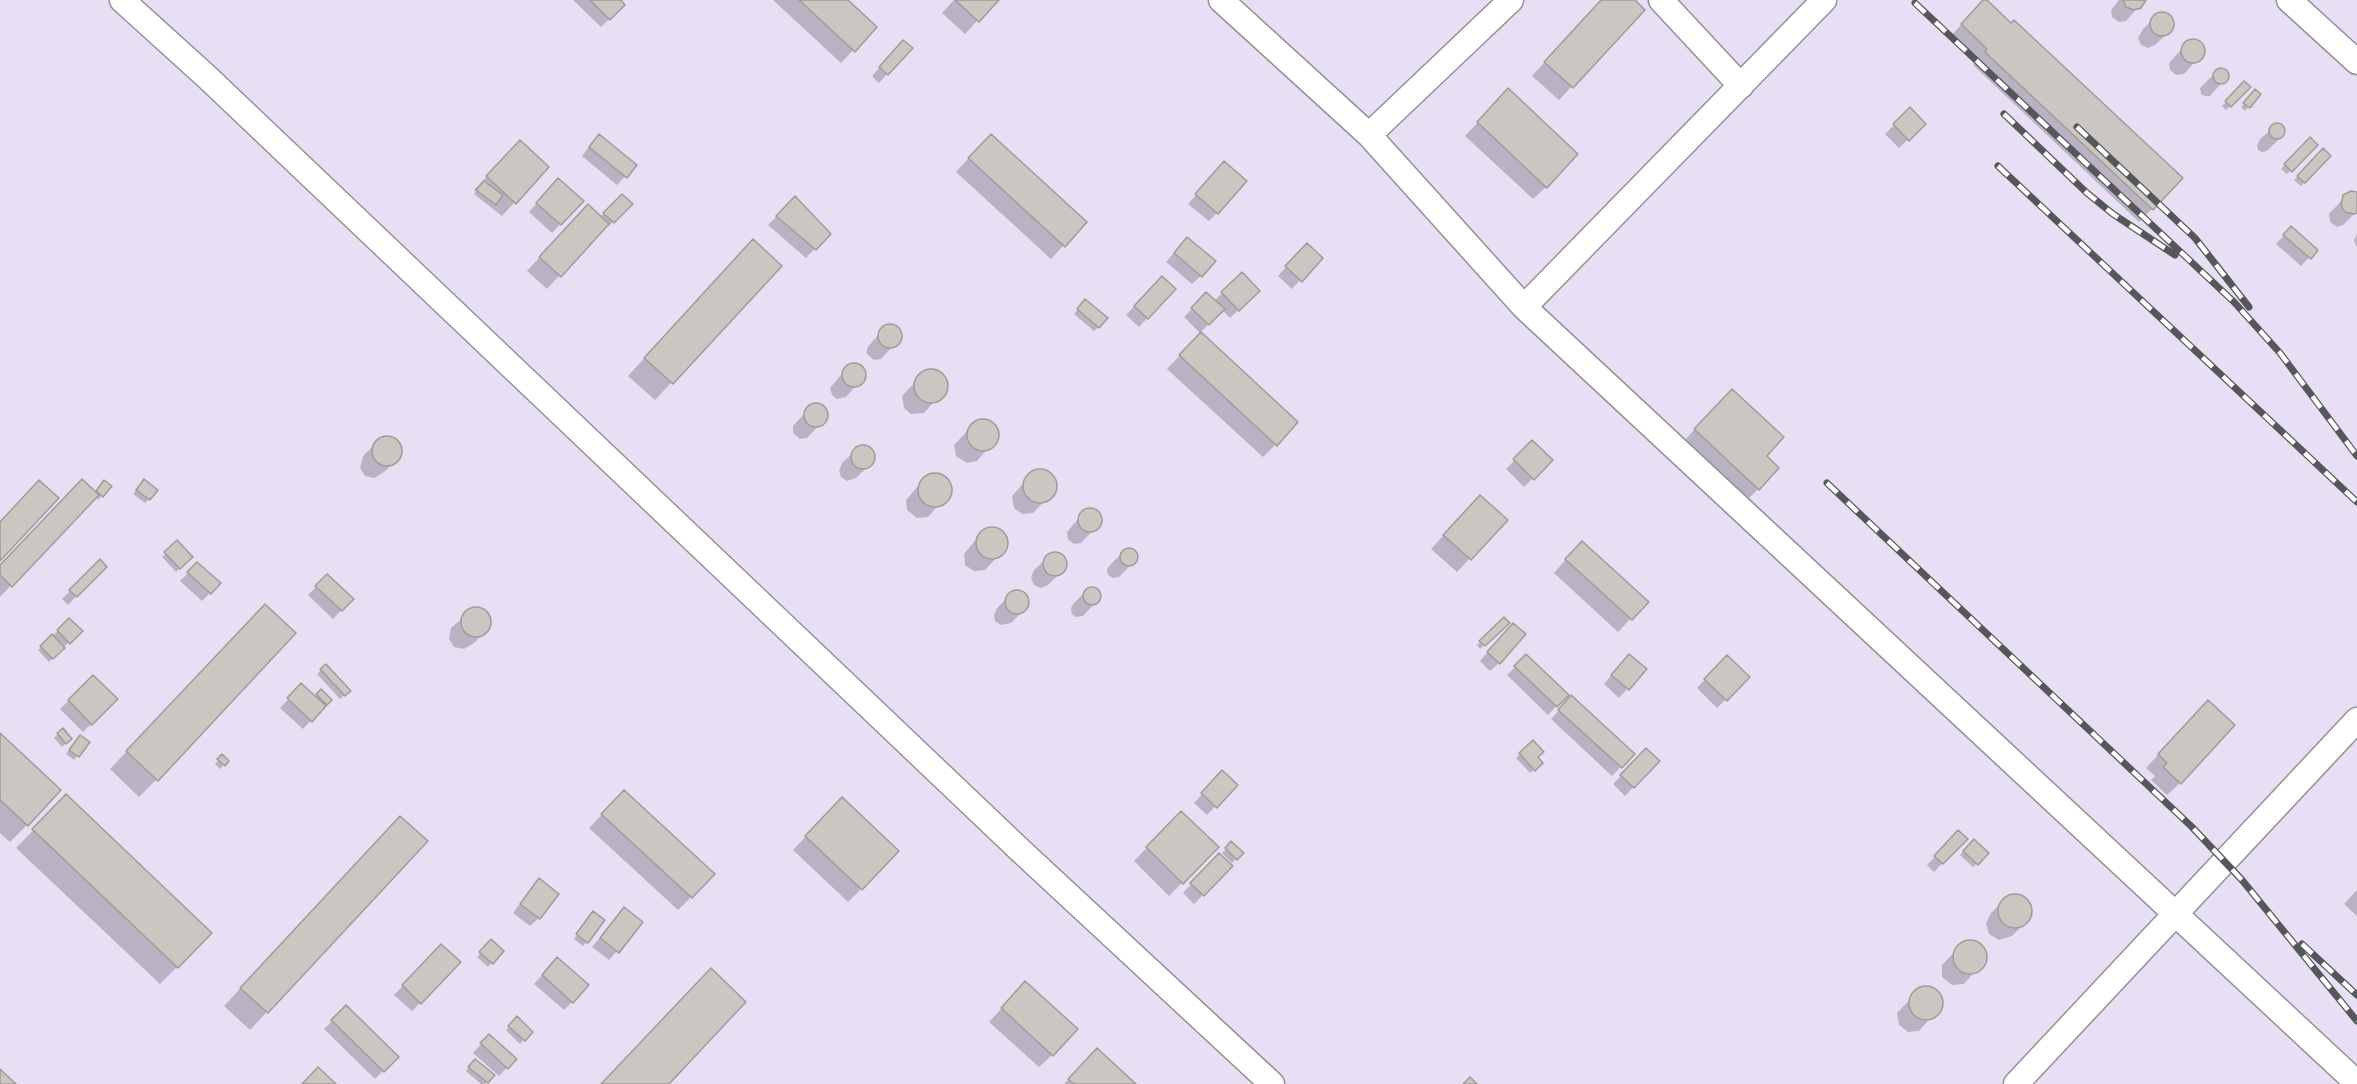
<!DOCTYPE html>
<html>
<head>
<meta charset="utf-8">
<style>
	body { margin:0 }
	canvas { display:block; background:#e9eef3 }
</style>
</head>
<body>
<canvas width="2357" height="1084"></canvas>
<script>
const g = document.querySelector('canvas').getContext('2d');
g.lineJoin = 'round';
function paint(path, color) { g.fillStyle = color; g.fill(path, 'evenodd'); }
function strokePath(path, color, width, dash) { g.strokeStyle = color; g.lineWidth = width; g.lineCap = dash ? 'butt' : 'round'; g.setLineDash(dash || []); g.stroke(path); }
const industrial = new Path2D(`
	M0,0h2357v1084h-2357z`);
const shadow = new Path2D(`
	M573,0h45l5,5 -22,22z
	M773,0h73l29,27 -34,36z
	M954,0h42l-31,34 -23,-21z
	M1602,0h30l11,10 -84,90 -27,-24z
	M2119,0h25l-18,21 -7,1 -7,-5 -1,-7z
	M1972,13l180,196 -13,13 -166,-157 3,-2 -27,-25z
	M2165,14l6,5 1,6 -3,7 -14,13 -7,3 -7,-3 -3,-7 5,-9 13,-13z
	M2188,42h7l6,4 2,7 -19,21 -8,1 -6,-5 -1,-7z
	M910,48l-31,35 -7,-7 23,-26z
	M2221,69l5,4 1,4 -17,19h-5l-4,-2 -1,-6 17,-17z
	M2244,83l5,4 -23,23 -4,-4z
	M2259,94l-14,17 -4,-4 10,-12z
	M1496,103l50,84 -13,12 -68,-63z
	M1910,109l14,15 -25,24 -14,-14z
	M2277,125l5,2 2,6 -3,4 -14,14 -5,1 -4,-2 -1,-5 3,-6z
	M2310,139l6,6 -29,29 -6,-5z
	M591,144l44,22 -18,19 -35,-29z
	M978,148l107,74 -34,37 -95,-87z
	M2323,150l6,6 -28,30 -7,-6z
	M507,155l40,12 -45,49 -28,-22 2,-2 -2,-2z
	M1216,172l1,41 -8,8 -21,-17z
	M550,188l31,13 -29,32 -23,-21z
	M2348,194l9,1v16l-14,14 -6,2 -7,-5 -1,-8z
	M622,196l9,8 -22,22 -2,-2 -60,65 -20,-18 48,-52 25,-2z
	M795,198l34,36 -23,24 -38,-33z
	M2291,228l25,22 -15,16 -25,-22z
	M2357,234v13l-3,-6z
	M1179,247l22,29 -9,8 -26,-22z
	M1298,253l2,27 -8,9 -14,-13z
	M736,258l44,8 -125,134 -27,-24z
	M1242,274l16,17 -28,27 -8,-8 -22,23 -16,-16 23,-23 7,7z
	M1153,286l21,3 -35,38 -13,-12z
	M1085,301l21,18 -12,12 -20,-17z
	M893,326l6,5 1,7 -19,21 -7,1 -7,-6v-6l17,-20z
	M1188,347l87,98 -12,12 -96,-88z
	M854,365l8,4 2,7 -18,21 -9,2 -5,-4 -2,-7 17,-20z
	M933,371l10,6 2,12 -21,24 -13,1 -7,-6 -2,-12 22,-23z
	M1719,403l45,53 -6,33 -13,13 -63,-59z
	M811,406h9l5,5v8l-18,19 -7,1 -7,-6v-7z
	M987,420l8,7 2,11 -20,23 -10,2 -11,-7 -2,-11 22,-23z
	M387,438l9,4 4,7 -2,10 -14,13 -10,6 -9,-2 -5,-8 3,-12 13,-13z
	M1532,442l19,18 -27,27 -18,-18z
	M864,447l6,4 3,7 -4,7 -13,13 -9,3 -6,-4 -2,-6 3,-8 14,-13z
	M1042,471l11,7 1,13 -21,22 -11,1 -8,-6 -2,-12 20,-22z
	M939,475l8,7 2,11 -21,24 -11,1 -10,-8 -1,-10 20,-23z
	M140,485l9,14 -4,4 -12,-9z
	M101,486h9l-12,14 -3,-3 -95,100v-31l95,-73z
	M1467,510l39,10 -49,52 -26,-23z
	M1093,511l6,4 1,8 -19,20 -7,1 -6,-5 -1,-7 17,-20z
	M992,528l7,2 6,5 2,11 -22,24 -11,1 -9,-6 -1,-11 19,-23z
	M177,542l14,15 -15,15 -14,-15z
	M1132,550l3,3 1,7 -17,17 -6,1 -5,-3 -1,-6 4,-5 13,-13z
	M1055,554l7,3 3,8 -4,7 -13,13 -7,3 -7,-3 -3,-7 3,-8 14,-13z
	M1569,556l77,46 -28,30 -64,-59z
	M100,561l5,6 -37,38 -6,-6z
	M197,564l13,29 -8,8 -22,-20z
	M327,576l25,23 -19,20 -25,-24z
	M1093,588l5,3 1,6 -3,5 -13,14 -7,1 -4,-3 -1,-6 3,-5 13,-13z
	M1019,592l6,4 2,7 -3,7 -13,13 -10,2 -6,-4 -1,-6 3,-7 13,-13z
	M473,609l11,2 5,9 -2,10 -13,13 -10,6 -10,-2 -5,-8 2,-11z
	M1504,619l3,4 -27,26 -3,-4z
	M69,620l11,11 -31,31 -11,-12z
	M248,623l-92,157 -17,17 -29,-28z
	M1504,633l-5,30 -9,8 -10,-10z
	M1526,656l41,39 -19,20 -41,-40z
	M1727,657l21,20 -31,31 -20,-20z
	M1621,664l24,5 -26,29 -15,-14z
	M326,666l23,25 -9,8 -23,-25z
	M93,677l23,22 -33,33 -23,-23z
	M301,686l13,12 7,-7 9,9 -27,29 -23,-21z
	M1563,706l70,48 -21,22 -61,-57z
	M2195,715l-15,68 -13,12 -16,-15 4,-4 -9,-8z
	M62,730l8,9 -8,8 -8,-9z
	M0,736l27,89 -17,17 -10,-9z
	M77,740l11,3 -14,17 -8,-6z
	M1533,742l3,15 5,6 -11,10 -14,-15z
	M1646,750l12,11 -33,35 -12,-12z
	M222,756l5,5 -7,8 -5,-5z
	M1214,781l22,4 -29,30 -13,-12z
	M611,805l80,92 -13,13 -89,-82z
	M829,812l32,77 -13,13 -55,-52z
	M1181,813l36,34 -48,49 -35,-35z
	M49,814l128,153 -17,17 -144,-136z
	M1959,833l7,6 -32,33 -7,-7z
	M383,835l43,7 -176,188 -26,-24z
	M1974,841l13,12 -14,14 -13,-12z
	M1232,843l10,10 -10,10 -10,-10z
	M1211,863l20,3 -37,38 -11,-11z
	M531,889l8,29 -9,8 -17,-13z
	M2357,890v26l-13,-12z
	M2017,896l10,5 3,11 -5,11 -13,13 -13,4 -10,-6 -3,-11 5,-10 13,-13z
	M590,917l-3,25 -4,4 -9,-7z
	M616,918l25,5 -32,37 -17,-13z
	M491,941l11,10 -14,16 -11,-10z
	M1974,942l10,7 1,11 -21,24 -12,1 -10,-8v-12l21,-22z
	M441,946l18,16 -47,49 -18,-16z
	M549,968l23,34 -8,8 -30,-26z
	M1926,988l6,1 7,6 2,11 -22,25 -11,1 -9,-7 -2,-12 22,-23z
	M1013,996l39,59 -13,12 -50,-45z
	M346,1007l51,50 -22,22 -51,-50z
	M517,1019l14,13 -11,12 -14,-14z
	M489,1036l26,23 -16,17 -26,-23z
	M1084,1063l49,21h-69z
	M471,1064l22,11 -8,9h-4l-15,-13z`);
const building = new Path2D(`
	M590,0h31l4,5 -15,15z
	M799,0h49l29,27 -22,25z
	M955,0h44l-20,22z
	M1601,0h34l10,10 -72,78 -29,-26z
	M1983,0h4l24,23 3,-3 169,158 -30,32 -168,-158 2,-3 -26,-25z
	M2146,0l-5,8 -7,2 -8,-3 -3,-7z
	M2150 24a12 12 0 1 1 24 0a12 12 0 1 1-24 0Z
	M2181 51a12 12 0 1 1 24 0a12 12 0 1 1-24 0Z
	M903,40l10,8 -25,27 -9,-8z
	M2213 76a8 8 0 1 1 16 0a8 8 0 1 1-16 0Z
	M2244,81l7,6 -20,20 -6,-6z
	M1508,88l70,66 -31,34 -70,-66z
	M2255,89l6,5 -11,14 -7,-5z
	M1910,107l16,17 -17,17 -16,-17z
	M2269 131a8 8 0 1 1 16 0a8 8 0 1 1-16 0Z
	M599,134l38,31 -10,13 -38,-31z
	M991,134l96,88 -22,25 -97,-89z
	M2310,137l8,8 -26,27 -8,-8z
	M520,140l29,27 -33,37 -30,-28z
	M2323,148l8,8 -26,27 -8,-7z
	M1224,161l23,20 -29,33 -23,-20z
	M558,178l26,23 -23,24 -25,-22z
	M484,181l19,14 -7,10 -20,-15z
	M2351,191l6,1v21l-3,1 -9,-2 -4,-7 2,-10z
	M622,194l11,10 -19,19 -11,-10z
	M795,196l36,38 -15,16 -40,-34z
	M588,204l21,20 -48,53 -22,-20z
	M2291,226l27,24 -7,9 -28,-24z
	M1187,237l29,24 -14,16 -28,-24z
	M753,239l29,27 -109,118 -29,-26z
	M1307,243l16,15 -21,24 -17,-16z
	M1242,272l18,19 -21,20 -18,-19z
	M1162,276l14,13 -28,30 -14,-13z
	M1206,292l19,17 -16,16 -18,-17z
	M1085,299l23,19 -9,10 -22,-19z
	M878 336a12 12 0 1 1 24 0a12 12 0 1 1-24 0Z
	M1201,332l97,90 -21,24 -98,-91z
	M842 375a12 12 0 1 1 24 0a12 12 0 1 1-24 0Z
	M914 386a17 17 0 1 1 34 0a17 17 0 1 1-34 0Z
	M1732,389l52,48 -17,19 12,12 -20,22 -65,-61z
	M804 415a12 12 0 1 1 24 0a12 12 0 1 1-24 0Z
	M967 435a16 16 0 1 1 32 0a16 16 0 1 1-32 0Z
	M372 451a15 15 0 1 1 30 0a15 15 0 1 1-30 0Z
	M1532,440l21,20 -19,20 -21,-21z
	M851 457a12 12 0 1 1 24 0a12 12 0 1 1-24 0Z
	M1023 486a17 17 0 1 1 34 0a17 17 0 1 1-34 0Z
	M918 490a17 17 0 1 1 34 0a17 17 0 1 1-34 0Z
	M82,479l17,16 -87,92 -12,-12v-10z
	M144,479l14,11 -8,10 -14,-10z
	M39,480l20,18 -59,63v-39z
	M104,480l8,6 -9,11 -7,-6z
	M1480,495l28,25 -37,40 -28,-25z
	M1078 520a12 12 0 1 1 24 0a12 12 0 1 1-24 0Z
	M976 543a16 16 0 1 1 32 0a16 16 0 1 1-32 0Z
	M177,540l16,17 -13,12 -16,-17z
	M1582,541l67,61 -17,18 -67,-61z
	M1120 557a9 9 0 1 1 18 0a9 9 0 1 1-18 0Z
	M1043 564a12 12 0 1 1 24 0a12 12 0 1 1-24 0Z
	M100,559l7,8 -30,30 -8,-7z
	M197,562l24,21 -10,11 -24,-22z
	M327,574l27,25 -12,12 -27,-25z
	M1083 596a9 9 0 1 1 18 0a9 9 0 1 1-18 0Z
	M1005 602a12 12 0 1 1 24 0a12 12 0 1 1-24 0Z
	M265,604l31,29 -138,148 -32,-30z
	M461 622a15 15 0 1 1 30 0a15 15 0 1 1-30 0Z
	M1504,617l6,6 -25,23 -6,-5z
	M69,618l14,13 -13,13 -13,-14z
	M1513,623l13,11 -26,30 -13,-12z
	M52,634l13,14 -12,11 -13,-13z
	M1526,654l43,41 -12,12 -43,-41z
	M1629,654l18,15 -18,21 -18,-15z
	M1727,655l23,22 -23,24 -23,-22z
	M326,664l25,27 -6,5 -25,-27z
	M93,675l25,24 -26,26 -24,-25z
	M301,683l25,23 -14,16 -25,-24z
	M321,689l11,11 -5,5 -11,-11z
	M1571,695l64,59 -13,14 -64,-58z
	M2208,700l27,25 -54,59 -18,-17 4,-4 -9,-9z
	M63,728l9,11 -6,5 -9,-11z
	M0,733l61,57 -33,36 -28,-26z
	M80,735l10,7 -11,15 -10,-7z
	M1533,740l11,12 -6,5 5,6 -8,8 -16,-18z
	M1646,748l14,13 -26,27 -14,-13z
	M222,754l7,7 -4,5 -8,-7z
	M1222,770l16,15 -21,23 -16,-15z
	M624,790l91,84 -23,24 -91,-84z
	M66,794l146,139 -34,35 -146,-139z
	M842,797l57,54 -37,39 -57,-54z
	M1181,811l38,36 -36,37 -37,-37z
	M400,816l28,25 -160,172 -28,-25z
	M1958,830l10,9 -25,25 -9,-8z
	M1974,839l15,14 -11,12 -15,-14z
	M1231,841l13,12 -7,7 -12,-12z
	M1219,853l14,13 -29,30 -14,-13z
	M539,878l20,16 -19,25 -20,-15z
	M1998 911a17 17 0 1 1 34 0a17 17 0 1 1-34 0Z
	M624,907l19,15 -24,31 -19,-15z
	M593,911l12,9 -17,23 -12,-9z
	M491,939l13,12 -11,13 -14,-12z
	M1953 957a17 17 0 1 1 34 0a17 17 0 1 1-34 0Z
	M441,944l20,18 -40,42 -19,-19z
	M557,957l32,28 -16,18 -31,-28z
	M711,968l35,34 -77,82h-68z
	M1025,981l53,48 -25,27 -52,-48z
	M1909 1003a17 17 0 1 1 34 0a17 17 0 1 1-34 0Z
	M346,1005l53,52 -15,15 -53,-52z
	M517,1016l16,16 -8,9 -17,-15z
	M489,1034l28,25 -9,10 -28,-26z
	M1097,1048l39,36h-62l-6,-5z
	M475,1059l20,16 -7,8 -20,-16z
	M318,1067l18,17h-34z
	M0,1069l16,15h-16z
	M1470,1077l7,7h-14z`);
const minor = new Path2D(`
	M122,0l85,77 814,774 251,233
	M1221,0l148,135 155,172 833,776
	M1661,0l80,86
	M2289,0l68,62
	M1369,135l142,-135
	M1524,307l300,-307
	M2016,1084l341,-364`);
const rail = new Path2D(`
	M1915,3l319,299 46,51 77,103
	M2004,114l83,79 26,21 62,41
	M2077,127l118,111 54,69
	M1998,166l359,336
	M1827,483l365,344 50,53 115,141
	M2302,944l55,51`);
paint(industrial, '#e8dff4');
paint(shadow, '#0003');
paint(building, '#ccc6c2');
strokePath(building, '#a19b98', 1.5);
strokePath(minor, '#8f9398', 27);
strokePath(minor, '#fff', 24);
strokePath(rail, '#55585b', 7);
strokePath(rail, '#fff', 4.5, [14]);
</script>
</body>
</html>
